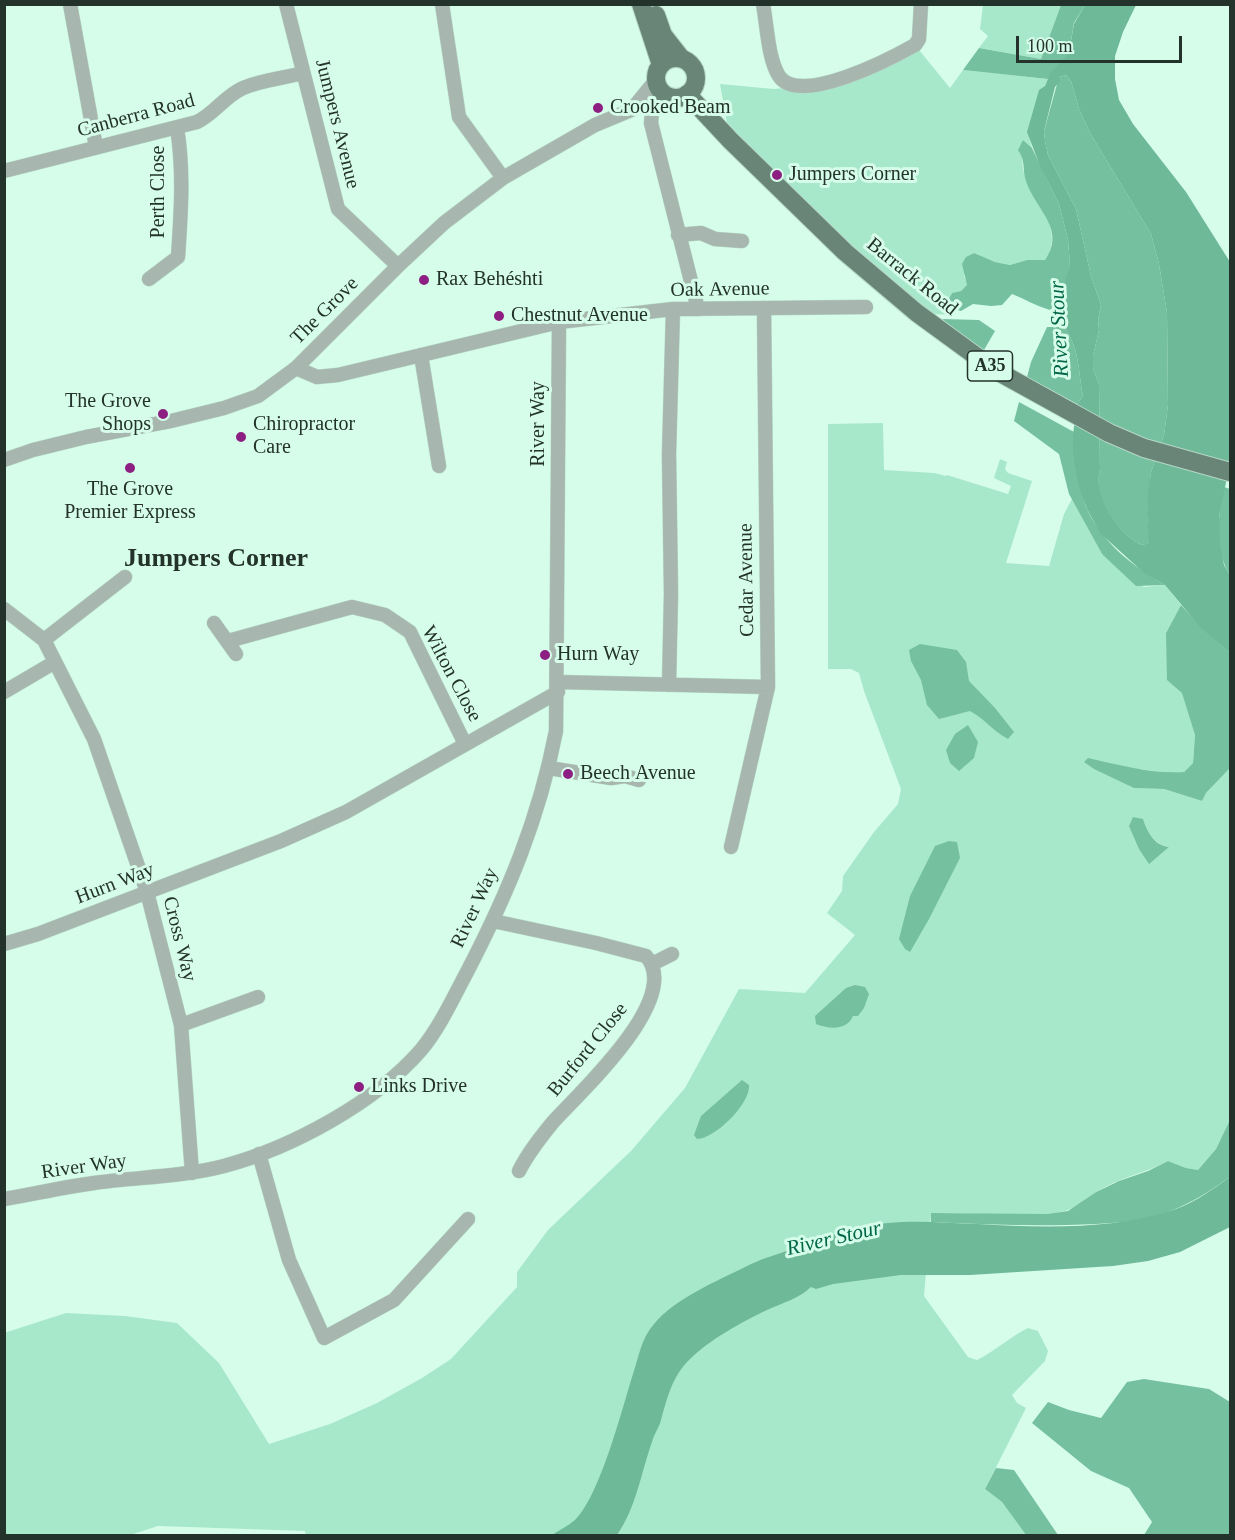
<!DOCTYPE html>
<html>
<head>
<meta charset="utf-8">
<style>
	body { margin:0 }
	#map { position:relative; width:1235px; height:1540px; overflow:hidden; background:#d6fde9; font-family:Georgia,serif }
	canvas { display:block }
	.frame { position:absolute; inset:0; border:6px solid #23322b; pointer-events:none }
	.scale { position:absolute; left:1016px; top:36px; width:166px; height:27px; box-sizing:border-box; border:3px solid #23322b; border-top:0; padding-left:8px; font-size:18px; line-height:21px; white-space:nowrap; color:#23322b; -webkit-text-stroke:4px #d6fde9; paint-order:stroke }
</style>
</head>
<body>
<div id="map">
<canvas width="1235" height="1540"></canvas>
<div class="frame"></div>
<div class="scale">100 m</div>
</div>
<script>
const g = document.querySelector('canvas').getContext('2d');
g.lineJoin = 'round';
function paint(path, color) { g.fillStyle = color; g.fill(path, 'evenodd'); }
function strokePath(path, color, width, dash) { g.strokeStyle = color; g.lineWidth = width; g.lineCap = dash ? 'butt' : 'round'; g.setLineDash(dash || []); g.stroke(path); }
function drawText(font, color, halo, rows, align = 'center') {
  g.font = font + ' Georgia,serif'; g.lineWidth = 6; g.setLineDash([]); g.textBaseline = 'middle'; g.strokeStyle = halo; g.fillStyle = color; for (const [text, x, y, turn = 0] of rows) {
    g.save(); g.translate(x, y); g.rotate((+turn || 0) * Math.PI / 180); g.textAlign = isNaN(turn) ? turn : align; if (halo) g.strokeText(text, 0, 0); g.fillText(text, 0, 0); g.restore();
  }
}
const green = new Path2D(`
	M983,5h78l-20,54 -62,-11 9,-12 -8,-7z
	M915,45l35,43 13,-18 85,9 -15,34 -5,19 4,16 -9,-8c0,11 -2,24 1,33 10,28 42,57 21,87h-18l-17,5 -15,-3 -22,-9 -9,23 4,9 -7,6 -9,2 -4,6 3,16 -34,-2 -187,-173 -10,-56 54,5 50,-5z
	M883,423l1,47 50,3 12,3 1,-1 61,19 3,-8 -17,-8 6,-19 7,3 -2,7 3,4 24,8 -26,82 43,3 15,-52 8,-15 30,55 42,33 21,-2 16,20 -15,28 29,102 -2,28 -9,9 -16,1 -28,-4 -6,19 30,1 38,12 4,-8 24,-25v353l-14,28 -18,21 -12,-2 -18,-7c-23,12 -50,17 -72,31 -10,6 -19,16 -31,19 -41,10 -92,-1 -134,3l-7,82 44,61 9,3c18,-9 33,-23 51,-32l10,3 10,20 -3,10 -33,34 5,8 9,5 -41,81 17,13 24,33 -720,1 -1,-5 -147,-5 -28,9h-125l-1,-202 62,-20 59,3 52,7 42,40 50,81 61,-20 47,-21 45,-25 29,-19 66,-72v-15l31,-42 83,-79 54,-63 54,-99 66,4 50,-58 -28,-22 15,-22 1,-15 31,-44 24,-28 3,-15 -37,-98 -5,-18 -8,-4h-23v-245zM1143,819c5,14 11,25 26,28l-23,12z`);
const forest = new Path2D(`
	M1061,5h24l-11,18 -5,29 -21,27 -85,-9 16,-22 62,11z
	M1066,75l5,6 8,28 11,24 61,101 8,30 8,49 1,92 -4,30 -13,37 -4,43 3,28 -8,2c-23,-10 -51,-50 -42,-75l-1,-86 -6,-15v-13l6,-26 -1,-10 3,-15 -10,-29 -15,-67 -28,-54 -3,-14 -1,-10 15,-54z
	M1023,140l9,8 19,40 8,16 9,36 2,25 -3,13 -9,25 -8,7c-14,-4 -25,-11 -38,-16l-10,11 -11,1 -18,-2 -12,7 -10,-3 -3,-8 4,-7 9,-2 6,-6 -5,-21 4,-7 8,-4 21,9 15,3 17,-5h18c22,-31 -10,-51 -19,-79 -4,-12 0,-20 -8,-31z
	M942,319l37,1 16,11 -11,19 -25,-16z
	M1047,327h17c16,22 14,44 19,69l-6,8 -50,-27 4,-15z
	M1019,402l55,30 -2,10c5,20 8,52 16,69 15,32 47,57 77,74l-29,1 -34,-32 -33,-60 -10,-40 -45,-33z
	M1224,487l6,2v87c-15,-26 -13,-60 -6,-89z
	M1181,605l20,22 29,26v115l-24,25 -4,8 -38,-12 -30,-1 -40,-19 -10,-7 4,-4c32,7 63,16 96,14l9,-9 2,-28 -13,-42 -15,-13 -1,-47z
	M920,644l37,6 9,12 3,19 26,27 19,24 -6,7c-14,-7 -23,-20 -38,-28l-31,8 -12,-14 -6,-25 -10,-19 -2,-11z
	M968,725l10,17 -4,16 -15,13 -9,-8 -4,-13 9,-16z
	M1133,817l10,2c5,14 11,26 26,28l-20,17 -10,-15 -10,-23z
	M949,841l8,1 3,16 -31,61 -19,33 -5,-3 -6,-10 11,-43 25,-50z
	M855,985l10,2 4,7 -5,14 -6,8h-5c-6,15 -25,13 -37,8l-1,-8 31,-28z
	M742,1080l7,5c2,18 -34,54 -52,54l-3,-4 7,-19z
	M1230,1120v57c-16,11 -32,22 -50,30 -35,16 -75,17 -112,18 -46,1 -92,-1 -137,-3v-9l116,1 21,-3 28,-19 23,-11 29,-10 20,-10 18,7 12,2 18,-21z
	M1144,1379l65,10 21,13v133h-86l8,-13 -23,-34 -38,-17 -59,-48 16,-21 21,8 32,8 26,-36z
	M996,1468l18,2 44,65h-32l-24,-33 -17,-13z`);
const water = new Path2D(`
	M1085,5h51l-13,27 -8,24v23l4,21 14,24 53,68 44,70v201l-11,53 1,28 4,21 6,11v77l-30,-26 -35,-42 -21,-12 -44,-40 -13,-24 -8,-22 -4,-21 -3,-24 5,-38 6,-8c-5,-25 -3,-47 -19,-69l2,-1 -8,-23 12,-38 -2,-25 -9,-36 -19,-38 -13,-34 12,-42 6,-4 5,-12 19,-22 5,-28zM1066,75l5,6 8,28 11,24 61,101 8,30 8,49 1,92 -4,30 -13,37 -3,20 -1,23 2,28 -7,2c-23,-10 -50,-50 -42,-75l-1,-86 -6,-15v-13l6,-26 -1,-10 3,-15 -10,-29 -15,-67 -28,-54 -3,-14 -1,-10 11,-44 5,-6 -1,-4z
	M1230,1177v50l-50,25 -32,9 -35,5 -143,9h-69l-68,9 -17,5 -5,-2c-13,12 -29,16 -44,23 -25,12 -58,30 -77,49 -18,17 -23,40 -29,61 -2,8 -7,14 -9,22 -11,31 -16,66 -35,93h-65c7,-5 16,-9 23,-15 25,-24 47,-111 58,-146 6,-18 8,-35 21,-50 20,-25 63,-43 91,-57 15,-8 31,-12 47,-18 31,-11 63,-23 96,-26 30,-3 60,0 90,1 65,4 136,6 198,-15 20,-7 38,-21 54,-32z`);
const minor = new Path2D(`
	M70,4l26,143
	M286,4l52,205 60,57
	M442,4l17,113 44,61
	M763,4c4,21 5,55 16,72 20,31 113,-18 136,-31l4,-6 2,-35
	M653,102l-2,21 47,186
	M634,107l22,-27
	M4,171l193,-49c18,-9 28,-26 46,-34 18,-8 41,-10 60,-15
	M678,235l23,-2 14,6 27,2
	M149,279l29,-22c3,-44 6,-86 -1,-129
	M421,355l18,111
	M296,368l21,9 21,-2 221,-53 114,-13 193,-2
	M4,460l29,-10 53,-13 85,-16 53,-13 34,-12 38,-28 102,-102 46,-43 59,-45 92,-53 72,-30
	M4,609l40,31 50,99 53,153 34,133 11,148
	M214,623l22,31
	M44,640l81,-63
	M228,641l124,-34 33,8 25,17 55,112
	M558,682l210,5
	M669,685l2,-91 -2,-140 4,-145
	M4,692l51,-30
	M549,768l62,10 14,-2 14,4
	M731,847l37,-160 -4,-379
	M493,921l103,22 50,13c38,42 -66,136 -93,166 -13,16 -25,31 -34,49
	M4,944l34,-10 243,-93 65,-29 212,-120
	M652,964l20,-10
	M181,1025l77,-28
	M259,1154l30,106 35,78 70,-38 74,-81
	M4,1199c30,-5 60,-12 90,-16 43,-6 88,-6 130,-17 67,-18 151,-63 197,-116 19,-23 32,-52 46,-78 41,-79 72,-153 89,-241l3,-409`);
const major = new Path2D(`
	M641,4l20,61
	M656,15l7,20 18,23
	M656 78a20 20 0 1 1 40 0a20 20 0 1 1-40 0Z
	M687,94l43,46 115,112 72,61 78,57 114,63 35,15 86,24`);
const markers = [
	[598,108,6,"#8e1f82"],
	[777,175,6,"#8e1f82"],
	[424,280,6,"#8e1f82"],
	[499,316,6,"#8e1f82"],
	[163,414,6,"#8e1f82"],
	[241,437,6,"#8e1f82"],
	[130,468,6,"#8e1f82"],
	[545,655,6,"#8e1f82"],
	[568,774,6,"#8e1f82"],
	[359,1087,6,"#8e1f82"]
];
const shields = [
	[990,366,45]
];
const shieldNames = [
	["A35",990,366]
];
const poiNames = [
	["Crooked Beam",610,108],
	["Jumpers Corner",789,175],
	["Rax Behéshti",436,280],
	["Chestnut Avenue",511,316],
	["The Grove",151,402,"right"],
	["Shops",151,425,"right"],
	["Chiropractor",253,425],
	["Care",253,448],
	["The Grove",130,490,"center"],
	["Premier Express",130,513,"center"],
	["Hurn Way",557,655],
	["Beech Avenue",580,774],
	["Links Drive",371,1087]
];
const streetNames = [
	["Canberra Road",136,116,-15],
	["Jumpers Avenue",337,124,76],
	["Perth Close",159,192,-90],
	["Barrack Road",912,277,39],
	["Oak Avenue",720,290,-1],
	["The Grove",325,311,-45],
	["River Way",539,424,-90],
	["Cedar Avenue",747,580,-91],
	["Wilton Close",451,674,62],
	["Hurn Way",115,884,-21],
	["River Way",475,908,-65],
	["Cross Way",179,939,76],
	["Burford Close",588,1050,-51],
	["River Way",84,1167,-8]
];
const waterNames = [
	["River Stour",1060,329,-93],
	["River Stour",834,1239,-13]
];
const districtNames = [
	["Jumpers Corner",216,559]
];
paint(green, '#a8e8ca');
paint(forest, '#75c09e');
paint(water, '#6eb997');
strokePath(minor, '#b6d8c7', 15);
strokePath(major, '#b6d8c7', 20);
strokePath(minor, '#a7b7af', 14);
strokePath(major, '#688577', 18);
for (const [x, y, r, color] of markers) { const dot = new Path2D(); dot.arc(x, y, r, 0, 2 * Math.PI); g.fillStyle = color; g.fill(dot); strokePath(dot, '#d6fde9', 2); }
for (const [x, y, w] of shields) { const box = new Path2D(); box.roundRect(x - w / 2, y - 15, w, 30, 4.5); g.fillStyle = '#d6fde9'; g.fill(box); strokePath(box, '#23322b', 1.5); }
drawText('bold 18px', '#23322b', null, shieldNames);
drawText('20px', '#23322b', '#d6fde9', poiNames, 'left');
drawText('20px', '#23322b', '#d6fde9', streetNames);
drawText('italic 21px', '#016647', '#d6fde9', waterNames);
drawText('bold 26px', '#23322b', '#d6fde9', districtNames);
</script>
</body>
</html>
